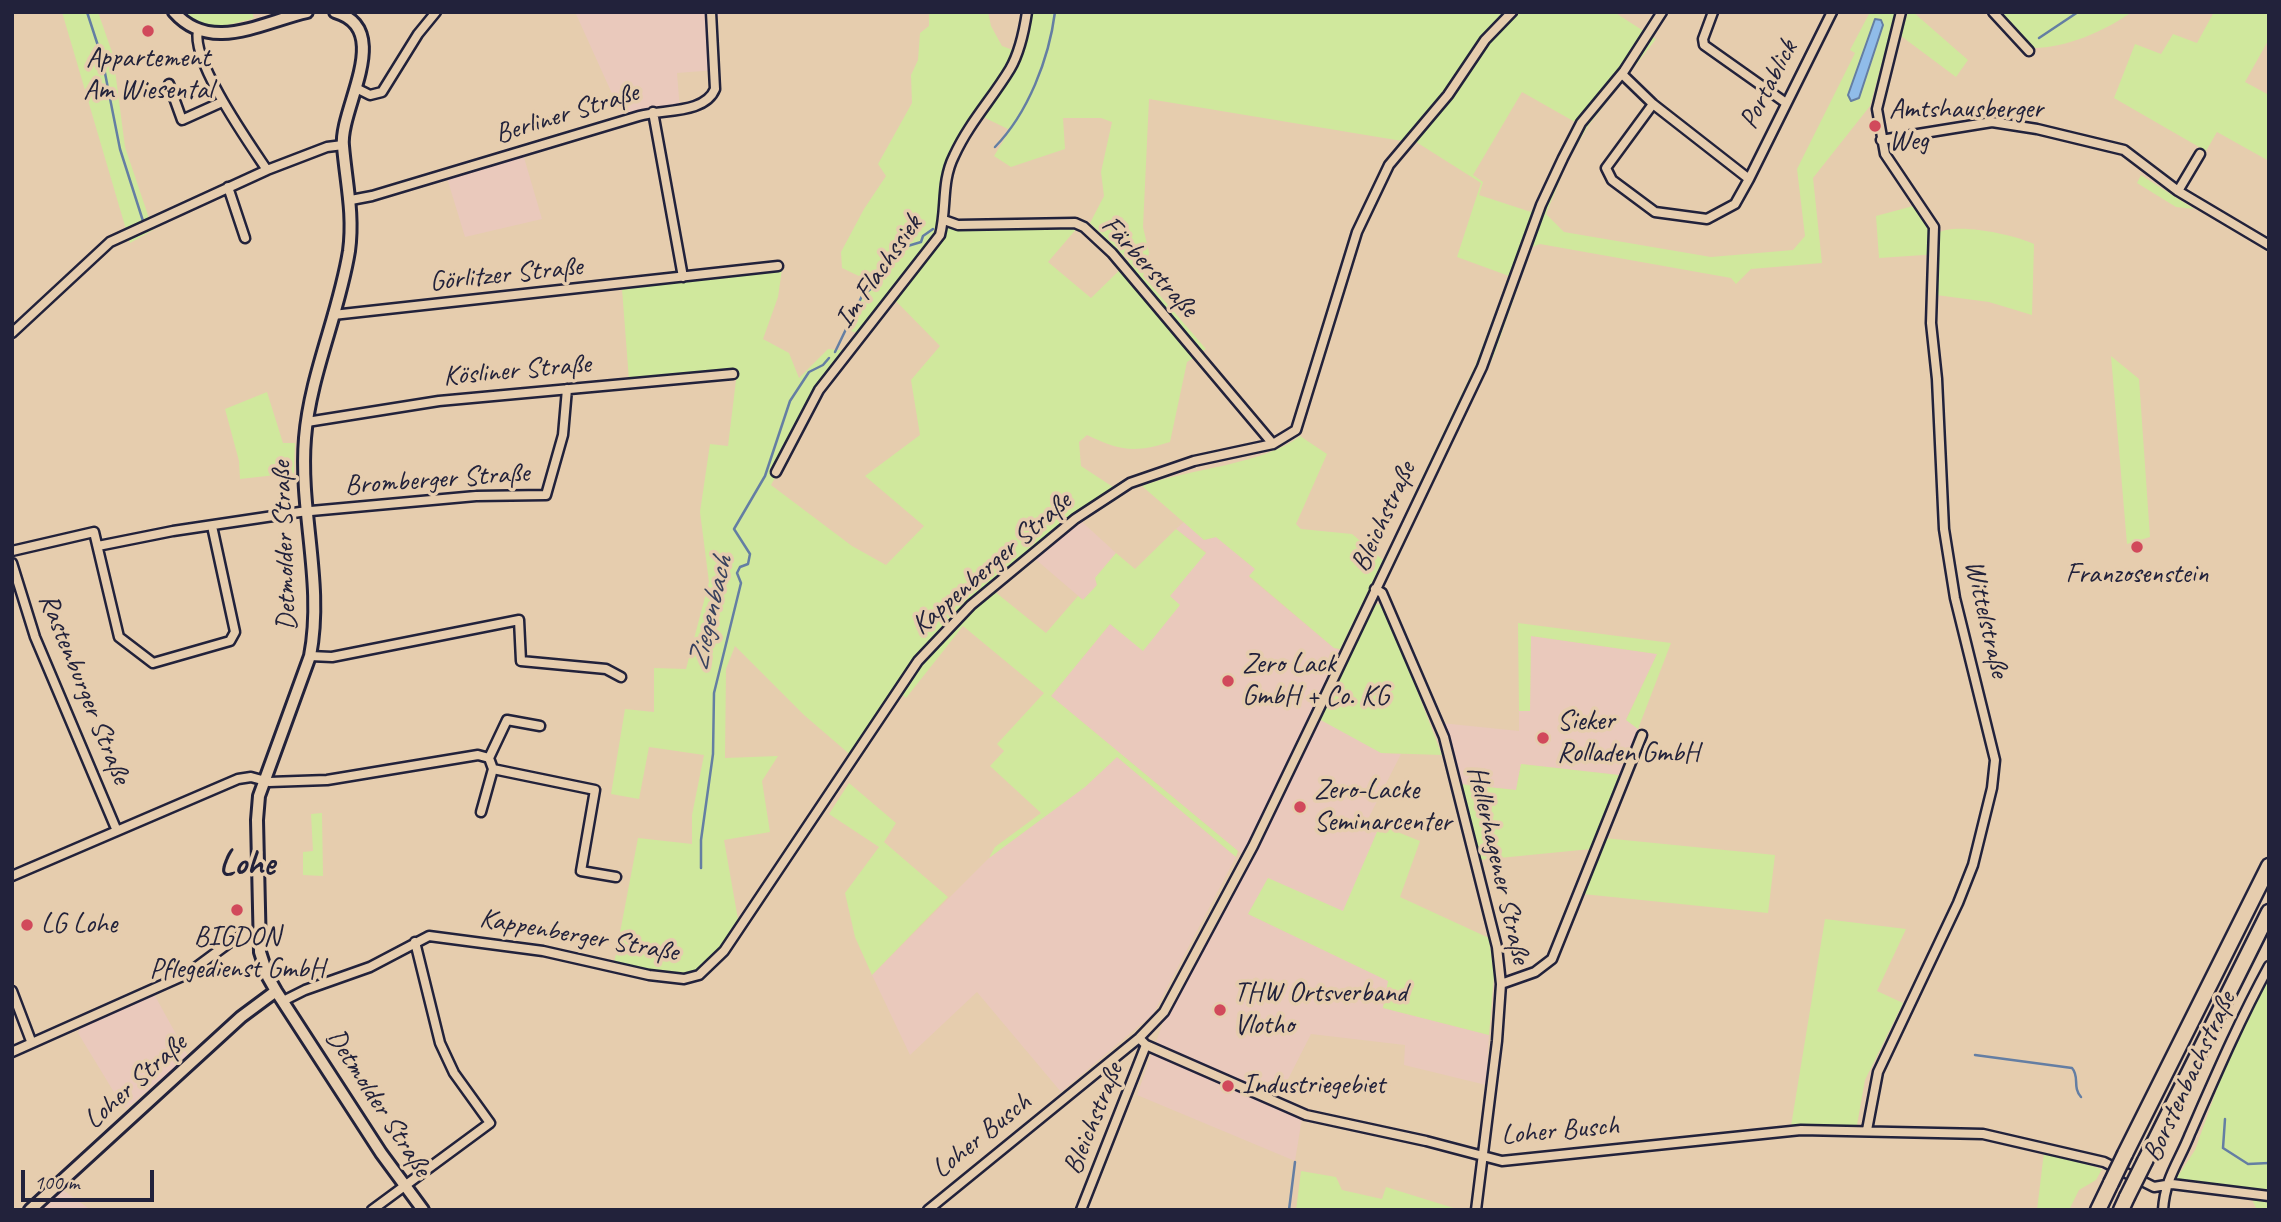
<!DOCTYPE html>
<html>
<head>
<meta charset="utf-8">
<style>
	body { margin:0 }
	#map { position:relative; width:2281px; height:1222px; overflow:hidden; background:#e6cdae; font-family:Caveat,sans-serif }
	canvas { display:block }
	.frame { position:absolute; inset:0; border:14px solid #22223b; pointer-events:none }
	.scale { position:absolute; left:21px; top:1170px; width:133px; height:32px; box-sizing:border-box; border:4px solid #22223b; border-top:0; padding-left:9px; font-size:21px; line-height:24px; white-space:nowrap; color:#22223b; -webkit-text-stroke:5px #e6cdae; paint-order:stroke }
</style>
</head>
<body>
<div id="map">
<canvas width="2281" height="1222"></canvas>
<div class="frame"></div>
<div class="scale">100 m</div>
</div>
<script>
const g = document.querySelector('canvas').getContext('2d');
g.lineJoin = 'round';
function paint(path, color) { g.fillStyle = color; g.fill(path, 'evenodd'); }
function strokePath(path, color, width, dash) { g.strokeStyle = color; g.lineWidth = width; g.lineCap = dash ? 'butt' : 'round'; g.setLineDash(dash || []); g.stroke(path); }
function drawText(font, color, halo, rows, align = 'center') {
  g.font = font + ' Caveat,sans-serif'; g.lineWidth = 7; g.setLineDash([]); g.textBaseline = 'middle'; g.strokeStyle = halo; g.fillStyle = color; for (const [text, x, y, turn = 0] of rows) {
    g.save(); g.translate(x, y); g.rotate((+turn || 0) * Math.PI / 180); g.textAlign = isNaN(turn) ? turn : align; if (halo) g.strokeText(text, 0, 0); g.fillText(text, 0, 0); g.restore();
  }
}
const built = new Path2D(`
	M581,12h138l1,4h-6l2,54 -39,3 3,38 -57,7 -47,-104z
	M523,154l19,65 -77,18 -18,-59z
	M1080,520l36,33 -21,25 2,7 -14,15 -49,-42z
	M1184,522l20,18 12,-3 39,32 -6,8 85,71 15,6 32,99 20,1 -33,65 12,6 -37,87 -75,-34 -20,36 141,67 -6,27 106,27 -3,50 -82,-20 1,-20 -94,-11 -35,69 26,15 -7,43 -158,-66 29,-81 83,-157 -11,-6 -187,-155 60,-73 32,27 36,-45 -10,-8 37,-45 -30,-23z
	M1531,636l126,18 -31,65 12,10 -19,46 -98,-11 -5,26 -57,-6 -18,-61 78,8v-20l11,-1z
	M1117,757l119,100 -83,157 -92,78 -84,-100 -67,63 -38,-80 126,-126 87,-62z
	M154,994l34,62 -61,52 -4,-1 -45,-74 2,-5z
	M63,1190l28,20h-50z`);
const green = new Path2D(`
	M62,12h36l15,43 12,92 28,83 -23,13z
	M185,12h67l2,6c-24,7 -50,16 -69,-6z
	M929,12h59l3,14 11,20 19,7 5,-13v-28h588l42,27 -68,87 -20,34 -22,54 18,18 147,25 82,-7 12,-14 -8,-67 58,-116 -5,-3 20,-38h26l-26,94 -57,72 9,85 -71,6 -15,15 -5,-6 -191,-34 -8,3 -38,108 -74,152 -9,-6 64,-135 34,-90 -52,-19 24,-74 -68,-43 -5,2 -259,-43 -6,128 6,26 -6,23 63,73 -19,13 -17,80c-35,11 -50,9 -83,-7l-8,7 2,24 38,25 -11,6 -114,94 52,42 32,-37 5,4 14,-15 -2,-7 21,-25 19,16 41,-40 30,24 -36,43 10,9 -37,46 -33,-27 -59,72 187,155 -2,6 -119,-100 -32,30 -96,71 6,-11 46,-34 -51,-47 14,-15 -7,-7 47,-51 -81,-67 -57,72 -5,-5 -47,65 -50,-43 -69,-69 -9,23 -1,89 53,-2 -16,25 8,51 -46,8 15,85 -32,42 -25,7 -68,-10 24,-126 54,6v-29l12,-60 -55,-8 -10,52 -28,-5 14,-85 29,3v-44l32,1 23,-87 -9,-70 10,-68 18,2 9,-74 -108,8 -7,-91 98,-15 62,-5 -4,28 -15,42 26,14 10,25 29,-29 23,2 -15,15 -65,119 81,61 34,19 38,-39 -59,-50 55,-41 -9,-55 29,-34 -50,-51 -27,39 -17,-4 18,-41 -1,-11 -21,-10 -1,-16 23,-43 22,-33 -8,-12 34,-61 -1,-28 7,-15 2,-27 9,-7zM1522,92l53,30 -44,90 -52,-17 4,-13 -10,-7zM981,116l29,14 -16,26 17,11 54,-18 -2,-31h38l11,4 -11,50 3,24 -14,27 39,38 -38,37 -43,-36 30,-35 -119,-1 -14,-6c3,-46 13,-65 36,-104z
	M1908,12h5l55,48 -12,17 -55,-41z
	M2004,12h128c-28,19 -65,36 -99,36l-33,-32z
	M2214,12h55v27l-24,43 24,13v66l-52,-29 -11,19 -92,-53 21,-54 26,10 12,-20 24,9z
	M2141,175l53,34 -18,-2 -39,-24z
	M1917,205l20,20 1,8c18,-11 77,2 96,11l-2,71 -43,-13 -53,-7 3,-41 -60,4 -3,-42z
	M2111,356l28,23 11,158 -23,7z
	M267,392l16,51h12l-1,30 -54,6 -1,-18 -14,-52z
	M1300,436l27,18 -31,70 5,5 51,5 31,26 -43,89 -6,-1 -85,-72 6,-7 -39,-32 -12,3 -62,-54c48,-18 121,-21 158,-50z
	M1376,604l5,1 6,8 55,142 -61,-2 -64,-35z
	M1518,623l153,20 -33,86 -12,-9 31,-66 -126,-18 -1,75h-11z
	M1521,764l98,11 -28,74 -112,11 -20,-76 57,6z
	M849,783l47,40 -12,19 64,55 -76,78 -17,-38 -10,-44 34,-46 -50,-33z
	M322,813l1,63 -20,-1v-23l10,-1 -2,-37z
	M1380,825l40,16 -20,56 89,41 5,38 -5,59 -106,-27 5,-27 -140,-67 20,-36 75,33z
	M1604,838l171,17 -7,58 -185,-19z
	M1825,919l81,10 -29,62 26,12 -38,77 -8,45 -66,1z
	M2269,974v236h-12l-9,-19 -72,-12 19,-29 33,-92z
	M2044,1152l58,17 -6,11 -17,10 -10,20h-32z
	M1301,1171l35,6 6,13 40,9 4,-12 74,23h-164z`);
const water = new Path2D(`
	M1875,19l6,1 2,5 -24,73 -8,3 -3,-6z`);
const stream = new Path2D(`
	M87,12l15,46 18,91 23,72
	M2039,38l39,-26
	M995,147c33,-34 54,-88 60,-135
	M879,276l22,-28 20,-6 2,-6 10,-7
	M835,352l27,-56 11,-9
	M701,868v-28l12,-86 1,-61 27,-110 -4,-10 3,-6 8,-3 2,-10 -16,-25 31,-53 25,-75 19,-29 14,-7 6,-7
	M1975,1055l97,13c8,9 0,19 9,29
	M2225,1119l-2,29 25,16 21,-1
	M1289,1210l6,-48`);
const street = new Path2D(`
	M1713,12l-10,27 1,6 82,58
	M1993,12l36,39
	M198,31c-7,30 51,112 69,139
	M1622,74l31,30 96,75 83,-167
	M169,84l13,36 40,-18
	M356,88l14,7 12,-3 36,-58 18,-22
	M1653,104l-47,64 6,12 43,32 52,7 28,-15 14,-25
	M653,112l30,165
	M1881,140l111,-18 45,7 87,21 54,41 91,54
	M228,187l17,51
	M2178,191l22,-37
	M351,200l21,-4c89,-27 178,-54 267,-80 24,-7 66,-2 76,-27l-4,-77
	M944,220l14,5 117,-2 9,4 28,26 161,191
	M333,315l445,-49
	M12,333l98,-91 157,-72 60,-23 16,-2
	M307,422l132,-21 294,-27
	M776,472l43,-82 121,-155c7,-27 1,-53 14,-79 15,-33 38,-57 56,-87 10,-17 14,-37 17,-57
	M98,546l75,-15 127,-19 176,-16 70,-1 17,-60 4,-46
	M12,551l82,-19 25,105 34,26 77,-22 5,-9 -23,-106
	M12,563l23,74 82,194
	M1375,589l7,4 62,144 53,210 4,37 -4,57 -21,169
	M310,656l22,1 187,-37 2,41 85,8 15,8
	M489,758l18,-38 33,6
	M493,769l102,21 -14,81 35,6
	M12,876l226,-97 13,-2 18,5 58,-2 151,-25 11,3 4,11 -12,43
	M1501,984l34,-12 17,-13 90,-224
	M12,991l19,50
	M283,1001l22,-11 65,-23 59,-31 114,15 106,24 35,4 15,-4 25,-24 194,-290 53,-56 104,-86 55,-36 64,-22 79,-17 23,-14 61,-198 32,-67 59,-70 37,-55 27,-28
	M1139,1038l7,7 160,70 120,26 76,20 299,-31 182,4 121,28 50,25 18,-3 97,12
	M12,1052l175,-78 50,-37 22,-3
	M1867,1130l11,-58 80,-169 15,-38 19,-77 3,-28 -40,-162 -11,-69 -7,-150 -6,-56 3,-96 -49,-73 -8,-45 24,-97
	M372,1210l118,-87 -36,-50 -14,-30 -25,-101
	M928,1210l211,-172 25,-26 89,-166 65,-135 164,-344 59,-162 22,-47 18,-35 43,-52 38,-59
	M1081,1210l65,-165
	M2163,1210c2,-32 16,-48 27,-76 25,-57 49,-113 79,-168`);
const secondary = new Path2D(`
	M174,12c37,42 88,10 133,0
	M335,12c60,17 4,97 8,134 3,36 11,68 6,105 -10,63 -39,124 -44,187 -6,74 19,145 5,218l-51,140 -2,24 3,132 8,25 8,14 105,162 42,57
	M30,1210l211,-193 35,-26`);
const highway = new Path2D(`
	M2125,1154l144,-288
	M2145,1161l124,-249
	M2098,1210l13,-27
	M2121,1210l6,-13`);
const highwayBridge = new Path2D(`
	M2111,1183l14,-29
	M2127,1197l18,-36`);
const markers = [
	[148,31,7,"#d1495b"],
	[1875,126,7,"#d1495b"],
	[2137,547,7,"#d1495b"],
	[1228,681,7,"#d1495b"],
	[1543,738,7,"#d1495b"],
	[1300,807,7,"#d1495b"],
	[237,910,7,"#d1495b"],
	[27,925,7,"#d1495b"],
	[1220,1010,7,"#d1495b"],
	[1228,1086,7,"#d1495b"]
];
const poiNames = [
	["Appartement",148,59,"center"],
	["Am Wiesental",148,91,"center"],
	["Amtshausberger",1889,110],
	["Weg",1889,142],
	["Franzosenstein",2137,575,"center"],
	["Zero Lack",1242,665],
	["GmbH + Co. KG",1242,697],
	["Sieker",1557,722],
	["Rolladen GmbH",1557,754],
	["Zero-Lacke",1314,791],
	["Seminarcenter",1314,823],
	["LG Lohe",41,925],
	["BIGDON",237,938,"center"],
	["Pflegedienst GmbH",237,970,"center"],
	["THW Ortsverband",1234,994],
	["Vlotho",1234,1026],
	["Industriegebiet",1242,1086]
];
const streetNames = [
	["Portablick",1769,85,-63],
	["Berliner Straße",567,114,-17],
	["Färberstraße",1149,267,47],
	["Im Flachssiek",879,272,-55],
	["Görlitzer Straße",506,275,-6],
	["Kösliner Straße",517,371,-5],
	["Bromberger Straße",437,480,-4],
	["Bleichstraße",1384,517,-65],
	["Detmolder Straße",285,546,-92],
	["Kappenberger Straße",992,564,-41],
	["Wittelstraße",1986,619,77],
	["Rastenburger Straße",84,689,68],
	["Hellerhagener Straße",1498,865,77],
	["Kappenberger Straße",579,936,10],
	["Borstenbachstraße",2190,1077,-65],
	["Loher Straße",136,1082,-42],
	["Detmolder Straße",378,1103,57],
	["Bleichstraße",1094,1119,-68],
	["Loher Busch",1560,1131,-5],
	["Loher Busch",982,1136,-39]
];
const waterNames = [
	["Ziegenbach",711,613,-77]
];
const districtNames = [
	["Lohe",247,865]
];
paint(built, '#eac9bc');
paint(green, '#d0e89d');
paint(water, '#90bce9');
strokePath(water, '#647ea3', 2);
strokePath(stream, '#647ea3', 2.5);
strokePath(street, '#22223b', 13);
strokePath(secondary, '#22223b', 16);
strokePath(highway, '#22223b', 19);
strokePath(street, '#e6cdae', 8);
strokePath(secondary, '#e6cdae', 10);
strokePath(highway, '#e6cdae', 14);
strokePath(highwayBridge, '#22223b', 19, []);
strokePath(highwayBridge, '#e6cdae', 14);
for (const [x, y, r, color] of markers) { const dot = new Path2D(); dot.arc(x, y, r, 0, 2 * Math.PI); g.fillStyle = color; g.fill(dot); strokePath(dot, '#e6cdae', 2.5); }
drawText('28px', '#22223b', '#e6cdae', poiNames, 'left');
drawText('28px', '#22223b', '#e6cdae', streetNames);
drawText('italic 30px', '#38415e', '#e6cdae', waterNames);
drawText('bold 35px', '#22223b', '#e6cdae', districtNames);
</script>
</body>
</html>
